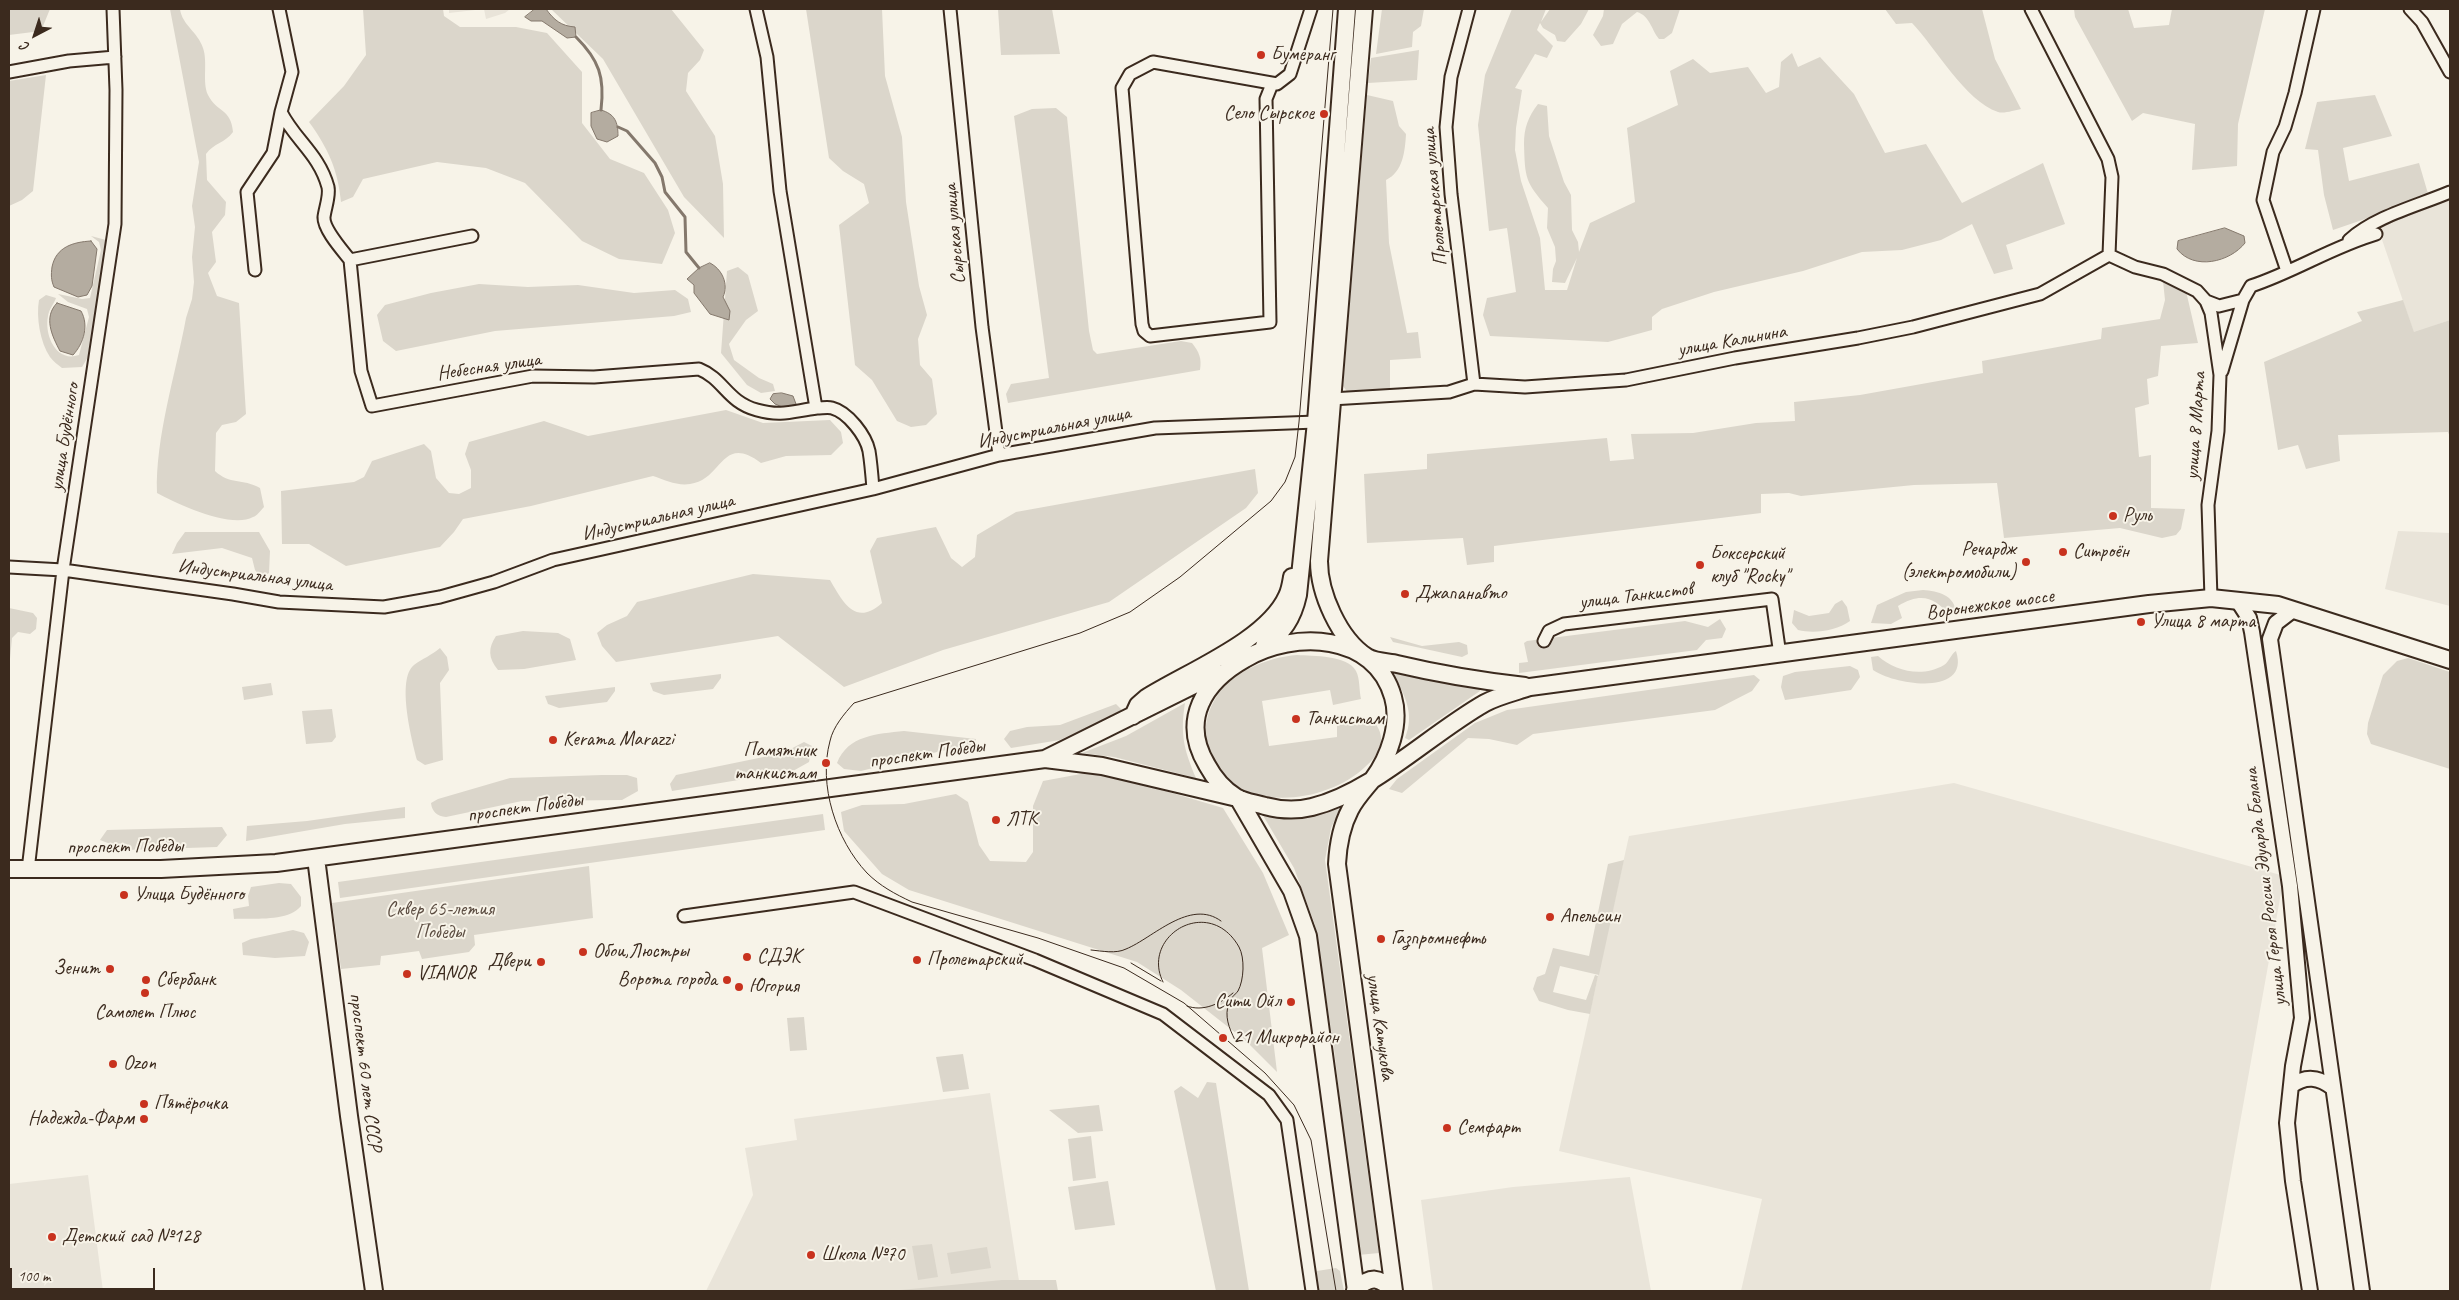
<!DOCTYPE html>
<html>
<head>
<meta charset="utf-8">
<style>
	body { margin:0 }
	#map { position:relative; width:2459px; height:1300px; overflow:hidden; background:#f7f3e8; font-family:Caveat,sans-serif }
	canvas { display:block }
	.frame { position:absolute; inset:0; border:10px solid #3b2a1e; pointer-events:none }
	.north { position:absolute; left:10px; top:10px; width:50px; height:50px; -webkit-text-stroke:4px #f7f3e8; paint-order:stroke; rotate:220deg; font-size:14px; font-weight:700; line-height:20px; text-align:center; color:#3b2a1e }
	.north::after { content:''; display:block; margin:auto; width:18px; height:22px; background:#3b2a1e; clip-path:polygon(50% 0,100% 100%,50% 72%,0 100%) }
	.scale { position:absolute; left:10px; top:1268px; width:145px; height:22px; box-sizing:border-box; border:2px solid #3b2a1e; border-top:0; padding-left:6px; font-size:15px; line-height:18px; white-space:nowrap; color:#3b2a1e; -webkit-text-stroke:4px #f7f3e8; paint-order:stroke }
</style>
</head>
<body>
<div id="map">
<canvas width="2459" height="1300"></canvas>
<div class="frame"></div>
<div class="north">С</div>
<div class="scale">100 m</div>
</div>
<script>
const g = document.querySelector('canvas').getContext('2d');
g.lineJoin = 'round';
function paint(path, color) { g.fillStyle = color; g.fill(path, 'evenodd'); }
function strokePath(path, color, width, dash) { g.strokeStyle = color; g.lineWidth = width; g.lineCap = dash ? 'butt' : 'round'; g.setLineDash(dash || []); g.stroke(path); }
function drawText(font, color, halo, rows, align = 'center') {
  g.font = font + ' Caveat,sans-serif'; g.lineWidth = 4; g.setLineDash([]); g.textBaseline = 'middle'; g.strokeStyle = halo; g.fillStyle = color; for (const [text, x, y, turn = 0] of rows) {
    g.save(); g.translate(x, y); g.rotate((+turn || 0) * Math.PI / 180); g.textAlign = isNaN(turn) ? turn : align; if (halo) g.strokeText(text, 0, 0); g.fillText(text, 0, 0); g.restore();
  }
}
const built = new Path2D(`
	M449,9h61l-5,4 -19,6 -2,-10 -35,4z
	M2450,198v122l-36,13 -36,-105z
	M2398,531l52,2v73l-65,-17z
	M1954,783l330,93 -74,415h-469l21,-92 -203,-48 70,-315z
	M990,1093l29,188 16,10h-329l47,-96 -8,-47 52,-8 -3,-21z
	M88,1175l15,116h-94v-107z
	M1630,1177l21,114h-218l-12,-91 92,-13z`);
const green = new Path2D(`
	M9,9h41l-9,22 -32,4z
	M170,9h10c2,16 18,23 23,39 5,14 -1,34 5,47 9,18 23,13 25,37 -8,11 -19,11 -27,22l1,26 19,22 -1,13 -13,17 4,30 -8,11 9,23 22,7 7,111 -10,8 -14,3 -6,8 -1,38c15,14 27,7 45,17l4,19c-3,3 -7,9 -11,10 -22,12 -76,-13 -96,-24 -2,-55 19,-120 29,-175l6,-19 2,-17 -2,-25 3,-30 -3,-21 7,-44z
	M363,9h80l1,7 16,11h56l31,6 35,39v51l28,36 34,14 24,37 7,23 -13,31 -43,-5 -37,-18 -57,-58 -39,-15 -49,-6 -74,17 -10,18 -12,5c-3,-32 -13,-54 -32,-80l35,-36 22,-31z
	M551,9h120l33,41 -4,10 -12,13 -2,18 29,45 8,48 1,54 -40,-41 -81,-138z
	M806,9h76l3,67 17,61 4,65 13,84 8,29 -9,24 2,26 12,14 5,35 -11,11 -15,2 -14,-6 -25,-41 -17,-15 -16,-140 30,-22 -5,-19 -21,-13 -14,-13z
	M998,9h54l8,45 -59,1z
	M1382,9h42l-3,17 -8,6 -1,15 -36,7z
	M1512,9h34l-5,13 9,-13h39l-8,15 -16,18 -8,-1 -2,-6 -12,-7 -3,-5 -3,7 16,16 -6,12 -12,-4 -20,34 7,2 -6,38 -1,22 6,31 19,57 5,52h22l10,-32 -12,25 -13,-1 1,-13 3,-8 -1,-14 -8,-19 1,-20c-23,-26 -23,-30 -24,-64 0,-16 4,-27 14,-40l9,2 2,30 15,46 7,13 1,35 6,12 1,10 11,-29 45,-21 -8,-74 51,-23 -8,-34 23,-12 17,14 38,-6 18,26 13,-6 2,-25 11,-9 6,14 22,-10 34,37 31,59 41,-9 36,59 81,-40 22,61 -59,21 7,24 -19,5 -22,-50 -31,16 -39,10 -40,2 -59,19 -89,21 -52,17 -10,8v13l-44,12 -118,-6 -7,-21 4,-17 29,-6 -9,-64 -18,3 -11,-106 7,-50z
	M1604,9h76l-8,24 -8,6h-5c-8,-10 -9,-23 -22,-27l-15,12 -9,20 -12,2 -8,-11 10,-19z
	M1885,9h97l13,50 26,50c-6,1 -17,5 -23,3 -33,-11 -62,-64 -86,-89l-16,1z
	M2074,9h54l6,19 35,-3 3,-16h93l-27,115 -1,42 -45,4 3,-46 -52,-11 -11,8 -57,-104z
	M1419,50l-2,30 -49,3 3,-25z
	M46,75l-13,116 -11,9 -13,6v-125z
	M1367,95l26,6 6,25 7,8c-1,17 -3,38 -20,46l3,63 18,90 11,-1 3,26 -31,2v32l-42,1 -5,-7z
	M2375,95l17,41 -49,12 6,33 70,-18 10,34 -96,33 -9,-35 -6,-45 -13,-1 12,-47z
	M1056,108l11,9 22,214 4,19 4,4 84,-13 11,2c7,9 10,15 8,27l-192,33 -2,-9 5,-10 38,-6 -35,-262 18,-7z
	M91,236l15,4v7l-18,110 -6,10 -20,1c-4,-3 -9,-7 -12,-11 -10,-15 -14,-40 -11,-57l7,-5 10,3c-2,6 -7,11 -8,18 -4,19 8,47 31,39l10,-38 -2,-8 -19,-7 -10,-8 24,5 8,-1 11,-48 -2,-8z
	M738,267l10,8 10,36 -12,9 -17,24 5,16 25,18 14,6 2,7 -14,2 -14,-8 -26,-32 6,-82z
	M2163,281l23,10 12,52 -37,3 -3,30 -11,3 2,25 -14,4 4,49 12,-2v53l34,1 -4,20 -5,6 -14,3 -42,-10 -116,10 -7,-55 -83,2 -113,11 -12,-3 -28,1v19l-267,33v16l-27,3 -4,-27 -96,5 -3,-69 63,-5v-15l180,-16 3,23 24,-2 -3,-25 62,-1 63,-10 39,-2 -1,-19 66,-7 123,-22 -1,-12 119,-22 1,-11 58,-9 5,-19z
	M479,284l49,3 50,-2 56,8 41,-3 13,9 3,13 -17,4 -179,15 -99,20 -13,-10 -6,-26 8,-10 46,-12z
	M2403,300l11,32 36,-12v117l-2,-5 -110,3 2,26 -34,8 -8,-24 -20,5 -14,-88 98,-41 -5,-9z
	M726,410l37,13 67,-3 11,12 2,11 -12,12 -45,1 -25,7c-40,-30 -38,17 -71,21 -13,2 -25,-4 -37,-8l-122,30 -68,13 -9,13 -14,15 -94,19 -37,-22h-27l-1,-53 73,-9 10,-5 8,-16 52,-17 7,7 5,27 13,15 10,1 12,-6v-18l-6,-16 4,-12 75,-21 44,15z
	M1255,469l3,24 -12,15 -137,94 -166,48 -99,37 -66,-51 -162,26 -14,-16 -5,-13 10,-8 20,-9 10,-14 116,-28 77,6c13,22 25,47 52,23l-12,-52 7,-13 59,-11 15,31 11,9 13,-10 2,-22 39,-23z
	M185,532h74l11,19 -1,22 -8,5 -6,-8 -3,-12 -30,-10 -50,6 5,-11z
	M1923,590c15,1 32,5 33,23l-6,3c-15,-19 -29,-24 -52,-10l4,12 -11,6 -20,-1 6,-18 29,-13z
	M1842,600l5,7 3,14c-14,10 -36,13 -52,9l-6,-7 2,-13 15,6 20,-3 6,-9z
	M9,608l24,5 4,5 -1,11 -6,5 -12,-2 -6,6 -2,21z
	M1720,619l6,10 -4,9 -16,2 -9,10 -178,23v-10l9,-1 -4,-19 3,-2 158,-20 23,6z
	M523,631l35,2 12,6 6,21 -52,9 -26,1c-10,-12 -10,-22 -2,-34z
	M1390,637l32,9 37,-4 8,3 1,9 -6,3 -69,-15z
	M440,648l7,9 2,13 -9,13 3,77 -18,5 -8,-5c-5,-19 -21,-81 -3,-95 8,-6 18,-10 26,-17z
	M1956,651c15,46 -62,34 -83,19l-2,-13 7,-1c17,15 44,22 66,9 5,-3 7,-11 12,-14z
	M1297,655c16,1 51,0 59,16 4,7 3,20 5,28l-28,6 -3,-15 -68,11 7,45 68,-9v-14l35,-5c5,8 10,14 9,24 -1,10 -9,19 -16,25 -40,38 -133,49 -155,-15 -7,-18 -5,-35 4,-51 14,-28 54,-44 83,-46z
	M2408,658l42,14v97l-79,-25 -4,-10 1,-11 15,-48 14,-14z
	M1850,666l8,4 2,7 -9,13 -66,10 -4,-13 2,-11 12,-4z
	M1396,673l83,15 1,3 -71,49 -4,-2c10,-24 0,-42 -11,-63z
	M721,674v4l-8,11 -49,6 -11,-4 -3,-8z
	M1754,675l6,5 -8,11 -37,19 -182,24 -16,11 -28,-6 -21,-1 -66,55 -13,-4 8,-10 78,-56 32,-13z
	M271,683l2,12 -29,5 -2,-13z
	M615,687v4l-8,11 -48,6 -11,-4 -3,-8z
	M1185,703c-5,31 -1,47 11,75l-82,-21 -32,-4 44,-17z
	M1116,704l7,7 -63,29 -49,8 -7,-9 6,-8 17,-4 33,-2z
	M332,709l4,28 -4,5 -26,2 -4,-33z
	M904,731l72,8 -1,8 -34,4 -80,20 -17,-2 -7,-6c11,-28 40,-29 67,-32z
	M804,742l8,4 -3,16 -16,9 -121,20 -2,-7 6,-9 107,-22z
	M1086,773l49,9 88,26 40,65 26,62 -27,13 15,124 -31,-31 -65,-51 -44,-28 -228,-72 -27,-16 -38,-43 -3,-19 21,-7 42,-1 52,-10 12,8 11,43 11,16 36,1 7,-10v-46l10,-25z
	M602,775h25l10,3 1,13 -16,9 -100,1 -76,16c-9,-1 -14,-5 -15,-14l7,-4 72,-21z
	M1345,798l-14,30 -6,32 54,393 -21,2 -24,-206 -19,-124 -21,-57 -36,-61z
	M405,807v11l-60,6 -99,17 1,-15 60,-5z
	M823,814l2,16 -485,68 -2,-16z
	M222,827l5,8 -10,12 -91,3 -26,-10 7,-10z
	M1624,860l-25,115 -39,-9 -7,26 33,8 9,-25 3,1 -8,38 -22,-4 -29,-9 -6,-12 4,-12 8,-3 8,-26 36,8 19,-92z
	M589,866l4,52 -119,17 1,10 -6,7 -47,7 -3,-8 -38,5 -1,9 -39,4 -9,-66z
	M279,883l12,1 10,13v9c-13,16 -47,12 -67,13l-1,-10 16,-3 -1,-10 3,-9z
	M293,930l11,3 5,9 -4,14 -30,2 -32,-3 -1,-12 9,-4z
	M804,1017l3,33 -17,1 -3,-33z
	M963,1054l6,35 -26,3 -7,-35z
	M1207,1082l9,1 33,208h-33l-42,-200 7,-5 17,12z
	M1099,1105l4,26 -25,2 -29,-23z
	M1091,1136l5,42 -23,3 -5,-42z
	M1108,1181l7,44 -40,5 -7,-43z
	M932,1244l6,33 -20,3 -6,-34z
	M987,1247l4,21 -40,6 -4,-21z
	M1336,1268l4,3 4,20h-27l-3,-15 3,-5z
	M1002,1280h54l2,11h-167z`);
const water = new Path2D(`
	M535,9h11c8,11 15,17 29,18l1,10 -9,1 -25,-17h-11l-6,-4z
	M601,110c14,4 17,12 17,26l-11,6 -10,-3 -6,-13v-13z
	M2225,228l19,8 1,7c-15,19 -51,28 -68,6l1,-8z
	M91,241l6,8 -5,37 -5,9 -9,2 -24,-10c-3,-7 -3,-12 -2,-20 4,-20 21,-25 39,-26z
	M710,263c12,6 19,21 13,34l7,14 -1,9 -19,-6 -16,-21v-8l-7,-6 12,-11z
	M57,303l24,8c8,14 3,32 -8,44l-13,-4c-8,-15 -17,-34 -3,-48z
	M782,393l11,3 3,8 -11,4 -10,-4 -5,-5 3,-5z`);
const stream = new Path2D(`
	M576,37c23,23 29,40 25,73
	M618,127l9,4 28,32 7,14 3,15 20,25 1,35 13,16`);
const minor = new Path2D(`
	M756,9l11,48 13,134 36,217
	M950,9l32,318 17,128
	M1469,9l-18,68 -5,50 5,67 23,190
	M2031,9l77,150 4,18 -3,78 26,12 28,7 34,17 9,10 5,12 9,62 -2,56 -10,74 3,93
	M2410,9l12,13 28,50
	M9,72l60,-11 46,-4
	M1272,84l-6,15 4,223 -120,14 -6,-5 -2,-7 -20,-236 8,-14 23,-12 124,22 13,-10 21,-65
	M281,112c14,28 38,42 47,75 2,9 -3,21 -4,30 -1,12 19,34 26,43
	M472,236l-122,24 11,111 11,35 161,-30 61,1 105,-8c25,10 28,33 58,41 25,7 36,1 60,-2 5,0 11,-1 15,0 16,4 34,28 37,43 2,12 3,25 4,38
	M2349,240c27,-24 68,-34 101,-48
	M255,270l-8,-78 26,-39 8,-41 11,-40 -13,-63
	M2287,271l-24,-71 10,-48 12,-25 10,-34 19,-84
	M2206,301l13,5 24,-6
	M2222,371l21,-71 8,-14c43,-14 81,-39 125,-52
	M1331,399l118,-7 25,-8 51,3 101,-7 109,-22 123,-20 55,-11 127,-33 69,-39
	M9,567l54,3 170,24 46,8 105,5 56,-10 54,-15 59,-22 320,-71 126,-34 156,-27 161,-6
	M1544,641l5,-10 15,-7 208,-25 8,56
	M28,870l35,-300 52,-346 1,-134 -3,-81
	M684,916l170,-24 181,68 128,54 106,81 18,25 25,171`);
const tertiary = new Path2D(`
	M2238,601l11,17 3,14 38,254 12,132 -9,48 -6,57 6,58 17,110
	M2293,610l-17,13 -6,16 92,652
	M2291,1086c15,-11 28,-9 42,2`);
const secondary = new Path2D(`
	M1364,9l-45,552c0,32 20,78 48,96 8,5 21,5 30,7 42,10 85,17 128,22
	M1264,646c19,-13 29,-28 34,-51l18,-173 31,-413
	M1133,716l5,-11 8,-7c41,-26 121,-57 141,-102 3,-6 4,-13 5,-19
	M1045,759l173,-86
	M1238,798l54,93 16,45 48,355
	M316,858l33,258 25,175
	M9,869h152l115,-6 769,-104 57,7 131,31
	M1355,1290c16,-15 24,-13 39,1
	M1394,1291l-57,-427c1,-19 4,-37 13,-54 6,-12 15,-21 23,-31 16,-22 28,-55 20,-82 -18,-64 -99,-67 -148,-38 -41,23 -65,61 -38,106 7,13 16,24 29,32 8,5 19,6 29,9 15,4 31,5 47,1 61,-15 118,-73 173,-104 13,-7 30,-11 45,-16l619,-83 62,-6 67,7 172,55`);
const tram = new Path2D(`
	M1333,9l-34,413 -4,35 -10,25 -14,19 -91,76 -50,35 -50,21 -226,70c-10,11 -21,24 -24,38 -12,44 6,99 37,132 13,13 28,21 45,29l126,36 86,30 60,35 81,70 29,32 17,35 25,151
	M1091,950c11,1 25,4 35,-1 27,-11 64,-51 95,-28
	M1131,963l30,18
	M1163,982c-23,-46 46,-88 76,-35 6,11 5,33 -1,44 -3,4 -8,7 -9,12 -5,13 0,25 6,37
	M1187,1006c16,6 33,-2 46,-13`);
const markers = [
	[1261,55,5,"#c8321e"],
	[1324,114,5,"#c8321e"],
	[2113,516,5,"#c8321e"],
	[2063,552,5,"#c8321e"],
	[2026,562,5,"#c8321e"],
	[1700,565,5,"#c8321e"],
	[1405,594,5,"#c8321e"],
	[2141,622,5,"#c8321e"],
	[1296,719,5,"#c8321e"],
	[553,740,5,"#c8321e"],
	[826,763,5,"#c8321e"],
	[996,820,5,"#c8321e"],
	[124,895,5,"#c8321e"],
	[1550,917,5,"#c8321e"],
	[1381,939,5,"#c8321e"],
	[583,952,5,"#c8321e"],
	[747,957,5,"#c8321e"],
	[917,960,5,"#c8321e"],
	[541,962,5,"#c8321e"],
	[110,969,5,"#c8321e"],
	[407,974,5,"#c8321e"],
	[146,980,5,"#c8321e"],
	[727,980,5,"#c8321e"],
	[739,987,5,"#c8321e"],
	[145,993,5,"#c8321e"],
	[1291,1002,5,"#c8321e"],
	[1223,1038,5,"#c8321e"],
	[113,1064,5,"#c8321e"],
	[144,1104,5,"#c8321e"],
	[144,1119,5,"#c8321e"],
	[1447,1128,5,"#c8321e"],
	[52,1237,5,"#c8321e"],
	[811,1255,5,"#c8321e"]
];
const poiNames = [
	["Бумеранг",1271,55],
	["Село Сырское",1314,114,"right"],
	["Руль",2123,516],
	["Речардж",2016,550,"right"],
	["(электромобили)",2016,573,"right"],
	["Ситроён",2073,552],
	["Боксерский",1710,554],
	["клуб \"Rocky\"",1710,577],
	["Джапанавто",1415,594],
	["Улица 8 марта",2151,622],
	["Танкистам",1306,719],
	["Kerama Marazzi",563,740],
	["Памятник",816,751,"right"],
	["танкистам",816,774,"right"],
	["ЛТК",1006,820],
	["Улица Будённого",134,895],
	["Апельсин",1560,917],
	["Газпромнефть",1391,939],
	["Обои,Люстры",593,952],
	["СДЭК",757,957],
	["Пролетарский",927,960],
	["Двери",531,962,"right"],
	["Зенит",100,969,"right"],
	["VIANOR",417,974],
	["Сбербанк",156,980],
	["Ворота города",717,980,"right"],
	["Югория",749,987],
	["Сити Ойл",1281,1002,"right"],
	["Самолет Плюс",145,1013,"center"],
	["21 Микрорайон",1233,1038],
	["Ozon",123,1064],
	["Пятёрочка",154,1104],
	["Надежда-Фарм",134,1119,"right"],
	["Семфарт",1457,1128],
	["Детский сад №128",62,1237],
	["Школа №70",821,1255]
];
const streetNames = [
	["Пролетарская улица",1435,197,-95],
	["Сырская улица",955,234,-95],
	["улица Калинина",1732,341,-10],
	["Небесная улица",489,367,-8],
	["улица 8 Марта",2196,426,-86],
	["Индустриальная улица",1054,428,-11],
	["улица Будённого",65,437,-81],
	["Индустриальная улица",658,518,-13],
	["Индустриальная улица",255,576,7],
	["улица Танкистов",1636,596,-7],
	["Воронежское шоссе",1990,605,-8],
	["проспект Победы",927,754,-8],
	["проспект Победы",525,808,-8],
	["проспект Победы",125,847,-1],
	["улица Героя России Эдуарда Белана",2266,887,-97],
	["улица Катукова",1380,1027,82],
	["проспект 60 лет СССР",365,1072,83]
];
const parkNames = [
	["Сквер 65-летия",440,910],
	["Победы",440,933]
];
paint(built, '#e9e4d9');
paint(green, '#dbd6cb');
paint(water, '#b4aca0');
strokePath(water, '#84786c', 1);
strokePath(stream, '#84786c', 3);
strokePath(minor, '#3b2a1e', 15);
strokePath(tertiary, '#3b2a1e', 18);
strokePath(secondary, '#3b2a1e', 20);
strokePath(minor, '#f7f3e8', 11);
strokePath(tertiary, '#f7f3e8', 14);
strokePath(secondary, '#f7f3e8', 16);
strokePath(tram, '#3b2a1e', 1);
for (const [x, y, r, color] of markers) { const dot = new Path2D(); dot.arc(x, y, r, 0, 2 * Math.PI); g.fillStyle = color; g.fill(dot); strokePath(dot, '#f7f3e8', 2); }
drawText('20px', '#3b2a1e', '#f7f3e8', poiNames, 'left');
drawText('20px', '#3b2a1e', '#f7f3e8', streetNames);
drawText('20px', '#5b4c41', '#f7f3e8', parkNames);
</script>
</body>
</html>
